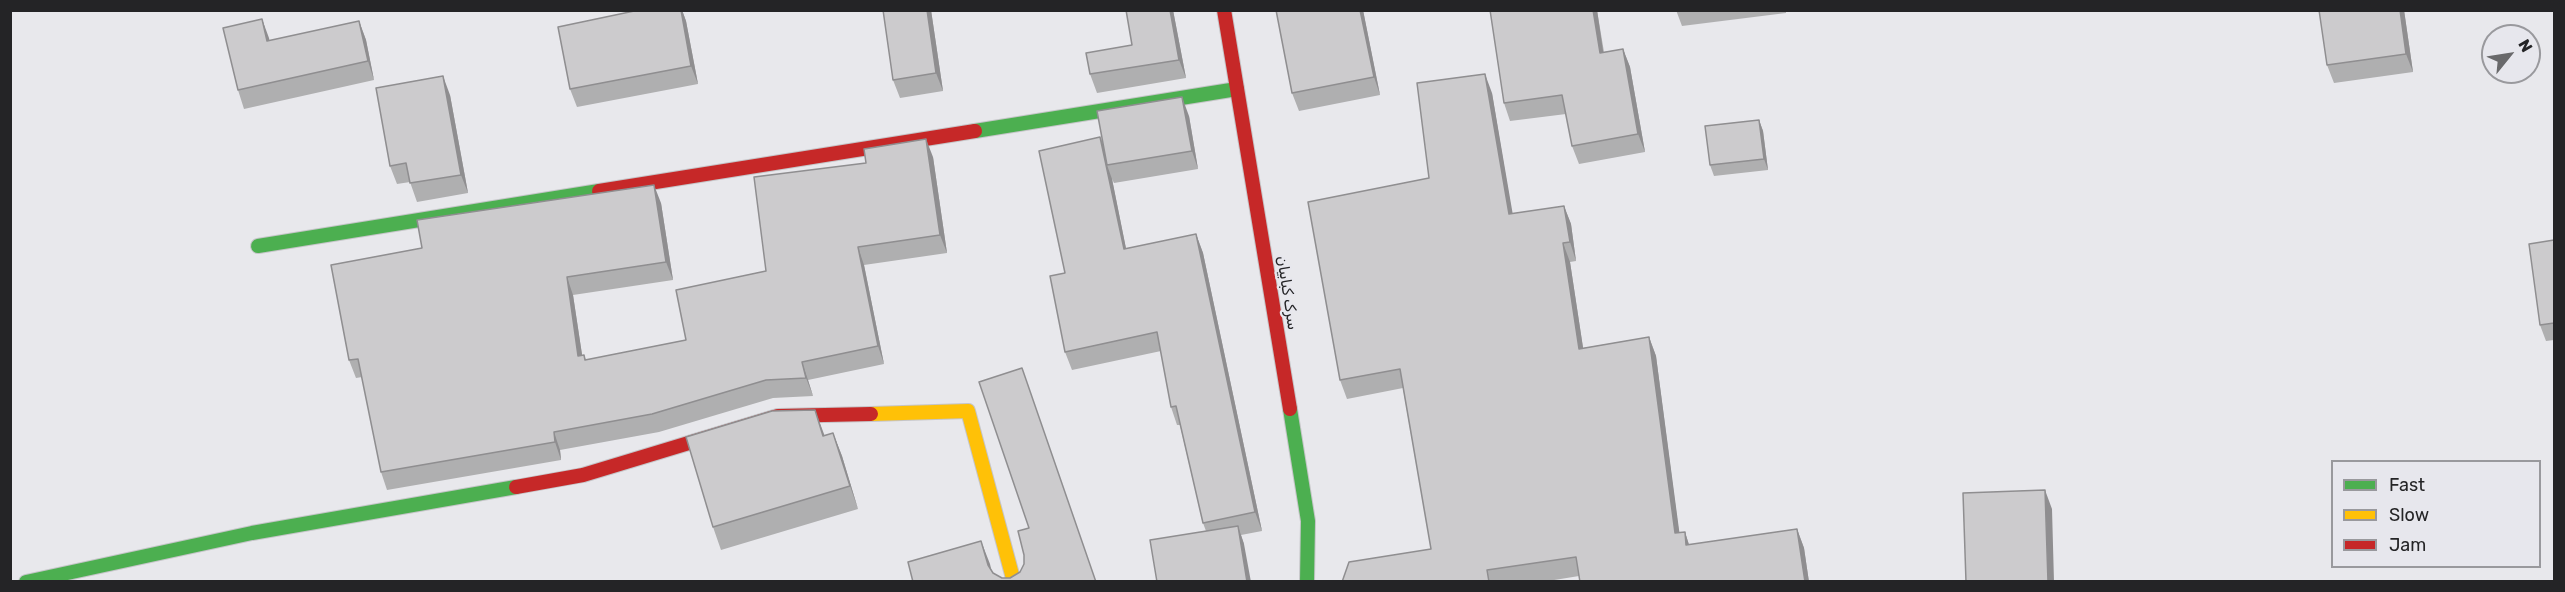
<!DOCTYPE html>
<html>
<head>
<meta charset="utf-8">
<style>
	body { margin:0 }
	#map { position:relative; width:2565px; height:592px; overflow:hidden; background:#e8e8ec; font-family:Rubik,sans-serif }
	canvas { display:block }
	.frame { position:absolute; inset:0; border:12px solid #242426; pointer-events:none }
	.legend { position:absolute; left:2331px; top:460px; width:210px; height:108px; box-sizing:border-box; background:#e7e7ed; border:2px solid #99999d; margin:0; padding:8px 10px; list-style:none; font-size:18px; color:#242426 }
	.legend li { display:flex; align-items:center; gap:12px; height:30px }
	.legend b { width:30px; border:2px solid #99999d }
	.north { position:absolute; left:2481px; top:24px; width:60px; height:60px; box-sizing:border-box; background:#e7e7ed; border:2px solid #99999d; border-radius:50%; rotate:60deg; font-size:16px; font-weight:700; line-height:24px; text-align:center; color:#242426 }
	.north::after { content:''; display:block; margin:auto; width:21px; height:27px; background:#69696b; clip-path:polygon(50% 0,100% 100%,50% 72%,0 100%) }
</style>
</head>
<body>
<div id="map">
<canvas width="2565" height="592"></canvas>
<div class="frame"></div>
<ul class="legend">
<li><b style="height:8px;background:#4caf50"></b>Fast</li>
<li><b style="height:8px;background:#ffc107"></b>Slow</li>
<li><b style="height:8px;background:#c62828"></b>Jam</li>
</ul>
<div class="north">N</div>
</div>
<script>
const g = document.querySelector('canvas').getContext('2d');
g.lineJoin = 'round';
function strokePath(path, color, width, dash) { g.strokeStyle = color; g.lineWidth = width; g.lineCap = dash ? 'butt' : 'round'; g.setLineDash(dash || []); g.stroke(path); }
function paint(path, color) { g.fillStyle = color; g.fill(path, 'evenodd'); }
function drawText(font, color, halo, rows, align = 'center') {
  g.font = font + ' Rubik,"Noto Sans Arabic",sans-serif'; g.lineWidth = 4.5; g.setLineDash([]); g.textBaseline = 'middle'; g.strokeStyle = halo; g.fillStyle = color; for (const [text, x, y, turn = 0] of rows) {
    g.save(); g.translate(x, y); g.rotate((+turn || 0) * Math.PI / 180); g.textAlign = isNaN(turn) ? turn : align; if (halo) g.strokeText(text, 0, 0); g.fillText(text, 0, 0); g.restore();
  }
}
const fast = new Path2D(`
	M975,131l262,-42
	M258,246l341,-55
	M1290,409l18,112 -1,61
	M26,582l226,-49 264,-46`);
const slow = new Path2D(`
	M871,414l97,-3 46,171`);
const jam = new Path2D(`
	M1224,10l66,399
	M599,191l376,-60
	M516,487l67,-12 195,-59 93,-2`);
const wall = new Path2D(`
	M639,10h43l4,11 12,63 -121,23 -7,-18z
	M883,10h48l12,81 -43,7 -7,-18z
	M1126,10h47l13,68 -89,15 -7,-19 42,-29z
	M1276,10h87l17,85 -81,16 -7,-18z
	M1490,10h107l7,42 19,-3 7,18 15,85 -66,12 -7,-18 -6,-32 -56,7 -6,-18z
	M1676,10h110v3l-104,13z
	M2319,10h85l9,62 -79,11 -7,-18z
	M262,19l7,22 90,-20 7,19 8,40 -130,29 -6,-19z
	M1492,93l20,121 52,-8 7,18 5,37 -6,1 13,86 66,-11 7,19 23,177 6,-1 4,13 108,-16 7,19 5,34h-229l-1,-6 -37,6h-200l89,-33 -28,-161 -56,11 -7,-19 89,-202z
	M450,95l18,98 -51,9 -7,-20 -13,2 -7,-18z
	M1189,116l9,53 -84,14 -2,-4 14,70 70,-15 7,19 59,278 -21,4 3,9 -38,-13 -3,-8 -23,-98h-3l-6,-18 -10,-56 -89,19 -7,-18v-79l35,-136 3,8z
	M1759,120l4,11 5,39 -54,6 -4,-11z
	M933,157l14,96 -83,12 20,99 -76,16 5,16 -40,2 -114,34 -99,18 1,10 -174,30 -6,-18 -19,-95 -6,1 -7,-18 312,-157 12,77 -100,15 9,60h2l2,5 100,-20 80,-69z
	M2554,240v100l-8,1 -6,-16z
	M833,433l9,23 16,53 -137,41 -8,-23 111,-91z`);
const shadedWall = new Path2D(`
	M681,10h1l4,11 12,63 -7,-18z
	M927,10h4l12,81 -7,-18z
	M1170,10h3l13,68 -7,-18z
	M1360,10h3l17,85 -6,-18z
	M1593,10h4l9,61 -6,-18z
	M2400,10h4l9,62 -7,-18z
	M262,19l7,19 4,22 -6,-19z
	M359,21l7,19 8,40 -6,-19z
	M1623,49l7,18 15,85 -7,-18z
	M1485,74l7,19 24,140 -7,-19z
	M443,76l7,19 18,98 -7,-18z
	M1182,97l7,19 9,53 -6,-18z
	M1759,120l4,11 5,39 -4,-11z
	M1100,137l7,19v9l5,14 18,89 -6,-19z
	M926,139l7,18 14,96 -7,-18z
	M654,185l7,18 12,77 -7,-18z
	M1564,206l7,18 5,37 -6,-19z
	M1196,234l7,19 59,278 -7,-19z
	M1563,243l7,19 16,105 -7,-18z
	M858,247l6,18 20,99 -6,-18z
	M567,277l6,18 12,79 -7,-18z
	M1649,337l7,19 26,196 -7,-19z
	M802,362l6,18 5,16 -7,-18z
	M815,410l9,24 7,26 -8,-24z
	M554,432l6,18 1,10 -6,-18z
	M833,433l9,23 16,53 -8,-23z
	M2045,490l7,19 2,73h-6z
	M1238,526l6,18 7,38h-4z
	M1797,529l7,19 5,34h-4z
	M1685,532l6,19 -5,-6z
	M981,541l9,23 4,18 -6,-17z`);
const building = new Path2D(`
	M639,10h42l10,56 -121,23 -12,-62z
	M883,10h44l9,63 -43,7z
	M1126,10h44l9,50 -89,14 -4,-21 46,-8z
	M1276,10h84l14,67 -82,16z
	M1490,10h103l7,43 23,-4 15,85 -66,12 -10,-51 -58,8z
	M2319,10h81l6,44 -79,11z
	M262,19l5,22 92,-20 9,40 -130,29 -15,-62z
	M1485,74l24,140 55,-8 6,36 -7,1 16,106 70,-12 26,196 10,-1 1,13 111,-16 8,53h-225l-4,-25 -89,13 2,12h-147l7,-20 82,-13 -31,-180 -60,11 -32,-178 121,-24 -12,-95z
	M443,76l18,99 -51,8 -4,-20 -16,3 -14,-78z
	M1182,97l10,54 -85,14 -10,-54z
	M1759,120l5,39 -54,6 -5,-39z
	M1100,137l24,112 72,-15 59,278 -52,11 -27,-117 -5,1 -14,-75 -92,20 -15,-76 15,-3 -26,-122z
	M926,139l14,96 -82,12 20,99 -76,16 4,16 -40,2 -114,34 -98,18 1,10 -174,30 -23,-113 -9,1 -18,-95 91,-17 -5,-28 237,-35 12,77 -99,15 11,79 6,-1 1,5 101,-20 -10,-50 90,-19 -12,-94 112,-14 -2,-14z
	M2554,240v83l-14,2 -11,-81z
	M1022,368l74,214h-183l-5,-20 73,-21 7,24 5,8 9,5h8l10,-6 4,-8v-9l-6,-24 11,-3 -50,-146z
	M815,410l8,26 10,-3 17,53 -137,41 -27,-90 86,-26z
	M2045,490l3,92h-82l-3,-89z
	M1238,526l9,56h-90l-7,-42z`);
const streetNames = [
	["سرک کبابیان",1287,293,81]
];
strokePath(fast, '#c5c5c8', 16);
strokePath(slow, '#c5c5c8', 16);
strokePath(jam, '#c5c5c8', 16);
strokePath(fast, '#4caf50', 14);
strokePath(slow, '#ffc107', 14);
strokePath(jam, '#c62828', 14);
paint(wall, '#afafb0');
paint(shadedWall, '#8f8e90');
paint(building, '#cccbcd');
strokePath(building, '#8f8e90', 1.5);
drawText('15px', '#242426', '#e7e7ed', streetNames);
</script>
</body>
</html>
